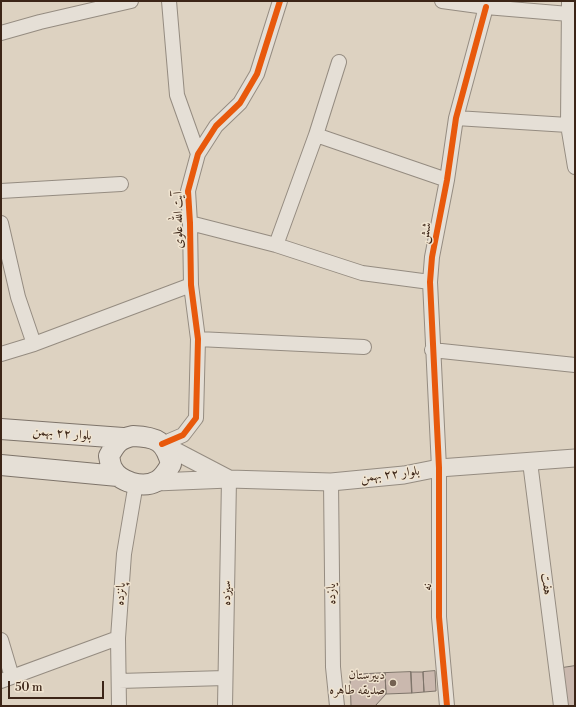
<!DOCTYPE html>
<html>
<head>
<meta charset="utf-8">
<style>
	body { margin:0 }
	#map { position:relative; width:576px; height:707px; overflow:hidden; background:#ddd2c1; font-family:"Libre Bodoni",serif }
	canvas { display:block }
	.frame { position:absolute; inset:0; border:2px solid #3c2517; pointer-events:none }
	.scale { position:absolute; left:8px; top:681px; width:96px; height:18px; box-sizing:border-box; border:2px solid #3c2517; border-top:0; padding-left:5px; font-size:12px; line-height:14px; white-space:nowrap; color:#3c2517; -webkit-text-stroke:3px #f0e4d0; paint-order:stroke }
</style>
</head>
<body>
<div id="map">
<canvas width="576" height="707"></canvas>
<div class="frame"></div>
<div class="scale">50 m</div>
</div>
<script>
const g = document.querySelector('canvas').getContext('2d');
g.lineJoin = 'round';
function paint(path, color) { g.fillStyle = color; g.fill(path, 'evenodd'); }
function strokePath(path, color, width, dash) { g.strokeStyle = color; g.lineWidth = width; g.lineCap = dash ? 'butt' : 'round'; g.setLineDash(dash || []); g.stroke(path); }
function drawText(font, color, halo, rows, align = 'center') {
  g.font = font + ' "Libre Bodoni",Amiri,serif'; g.lineWidth = 3; g.setLineDash([]); g.textBaseline = 'middle'; g.strokeStyle = halo; g.fillStyle = color; for (const [text, x, y, turn = 0] of rows) {
    g.save(); g.translate(x, y); g.rotate((+turn || 0) * Math.PI / 180); g.textAlign = isNaN(turn) ? turn : align; if (halo) g.strokeText(text, 0, 0); g.fillText(text, 0, 0); g.restore();
  }
}
const building = new Path2D(`
	M575,666v40h-7l-6,-38z
	M435,671l1,20 -12,1 -1,-20z
	M411,672h12l1,20 -12,1z
	M411,672l1,21 -26,1 -1,-21z
	M385,673l1,21 -11,12h-24l-1,-31z`);
const minor = new Path2D(`
	M169,1l8,94 21,59
	M442,1l44,6 83,7
	M569,1l-1,124 7,42
	M1,33l39,-11 91,-21
	M456,118l112,7
	M316,135l23,-73
	M1,191l120,-7
	M1,223l17,74 16,47
	M190,223l86,22 40,-110 131,45
	M276,245l86,28 68,9
	M198,339l166,8
	M432,350l143,15
	M1,354l33,-10 157,-59
	M162,444l21,-9 13,-17 2,-79 -7,-54 -1,-62 -2,-32 10,-37 18,-28 24,-23 17,-29 23,-73
	M530,462l31,244
	M331,482l2,185 4,39
	M1,640l11,37
	M1,681l117,-43
	M119,681l106,-3
	M119,706l-1,-68 6,-84 12,-71
	M225,706l4,-227
	M447,706l-8,-89v-149l-9,-186 2,-25 15,-77 9,-62 30,-111`);
const tertiary = new Path2D(`
	M162,444l67,35
	M156,482l73,-3 102,3 73,-7 35,-7 136,-10`);
const secondary = new Path2D(`
	M1,429l122,9
	M133,436c24,1 32,5 38,28 -4,7 -7,13 -14,17 -14,8 -38,1 -45,-13 -2,-4 -2,-8 -3,-12 7,-13 10,-17 24,-20z
	M1,465l117,11`);
const cycleway = new Path2D(`
	M162,444l21,-9 13,-17 2,-79 -7,-54 -1,-62 -2,-32 10,-37 18,-28 24,-23 17,-29 23,-73
	M447,706l-8,-89v-149l-9,-186 2,-25 15,-77 9,-62 30,-111`);
const markers = [
	[393,683,4,"#746252"]
];
const streetNames = [
	["آیت الله علوی",179,220,-91],
	["شش",426,233,-79],
	["بلوار ۲۲ بهمن",62,434,5],
	["بلوار ۲۲ بهمن",390,475,-7],
	["هفت",546,584,83],
	["نه",428,587,-90],
	["سیزده",227,593,-89],
	["پانزده",121,594,-86],
	["یازده",332,594,-91]
];
const poiNames = [
	["دبیرستان",385,676],
	["صدیقه طاهره",385,691]
];
paint(building, '#cab8ae');
strokePath(building, '#7e746a', 1);
strokePath(minor, '#958c81', 16);
strokePath(tertiary, '#958c81', 19);
strokePath(secondary, '#7e746a', 22);
strokePath(minor, '#e5dfd6', 14);
strokePath(tertiary, '#e5dfd6', 17);
strokePath(secondary, '#e5dfd6', 20);
strokePath(cycleway, '#e8590c', 6);
for (const [x, y, r, color] of markers) { const dot = new Path2D(); dot.arc(x, y, r, 0, 2 * Math.PI); g.fillStyle = color; g.fill(dot); strokePath(dot, '#f0e4d0', 1.5); }
drawText('13px', '#3c2517', '#f0e4d0', streetNames);
drawText('13px', '#3c2517', '#f0e4d0', poiNames, 'right');
</script>
</body>
</html>
